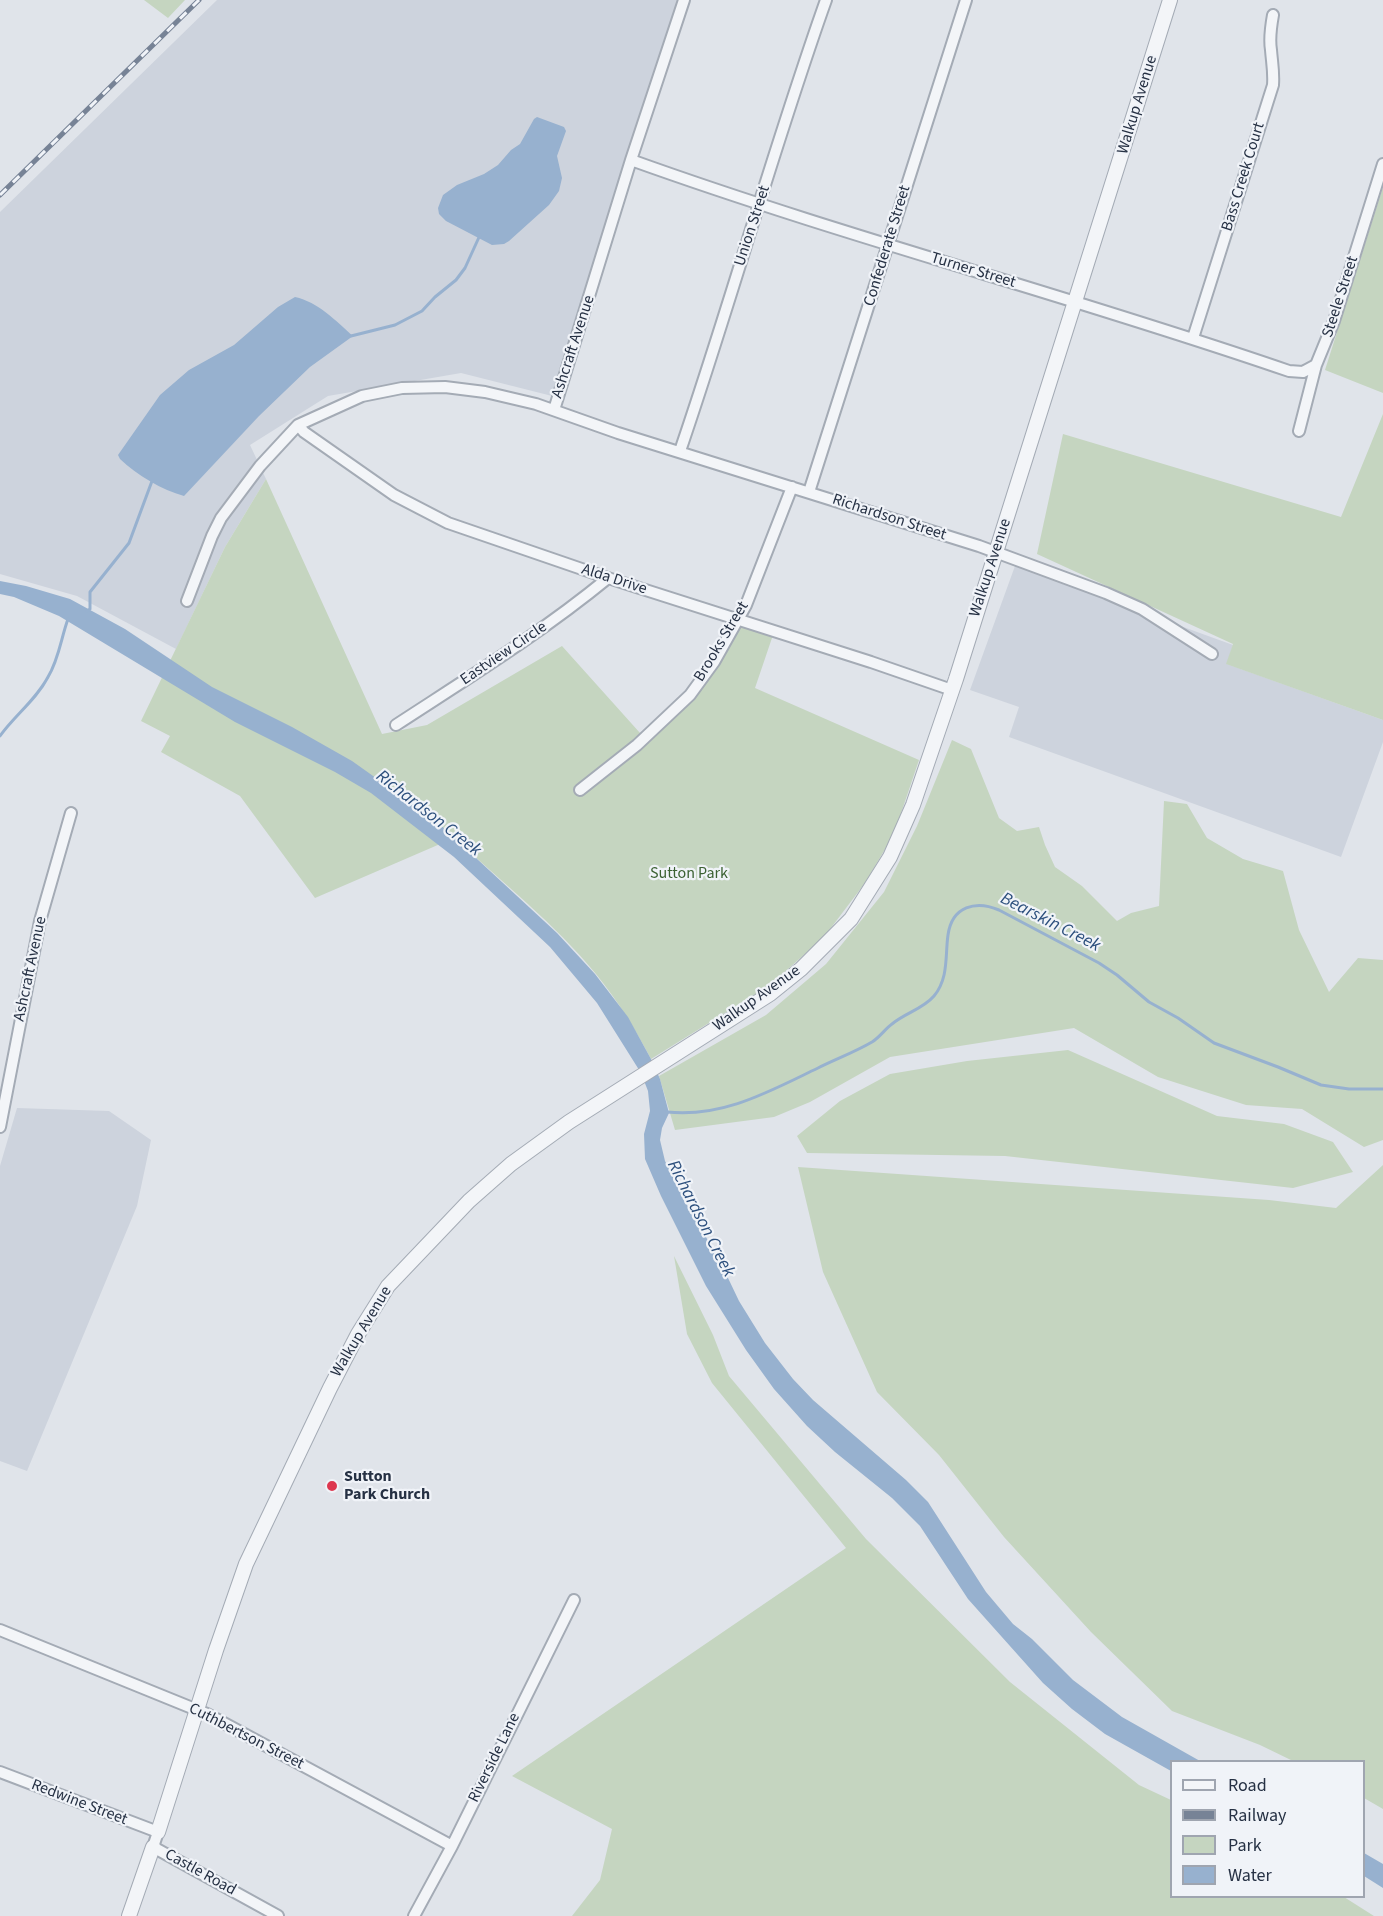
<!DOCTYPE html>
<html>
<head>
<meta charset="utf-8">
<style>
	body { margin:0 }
	#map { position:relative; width:1383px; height:1916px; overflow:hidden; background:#e0e4ea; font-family:"Source Sans 3",sans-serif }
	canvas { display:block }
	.legend { position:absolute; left:1170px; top:1760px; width:195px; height:138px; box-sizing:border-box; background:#f0f3f8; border:2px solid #9fa5b0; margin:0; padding:8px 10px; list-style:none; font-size:18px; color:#263144 }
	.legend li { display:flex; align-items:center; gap:12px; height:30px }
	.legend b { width:30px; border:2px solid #9fa5b0 }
</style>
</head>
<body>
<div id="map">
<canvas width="1383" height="1916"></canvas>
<ul class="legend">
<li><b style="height:8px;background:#f3f5f8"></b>Road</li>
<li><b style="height:8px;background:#778396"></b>Railway</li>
<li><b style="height:16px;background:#c5d5c0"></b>Park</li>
<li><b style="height:16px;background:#97b1cf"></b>Water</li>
</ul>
</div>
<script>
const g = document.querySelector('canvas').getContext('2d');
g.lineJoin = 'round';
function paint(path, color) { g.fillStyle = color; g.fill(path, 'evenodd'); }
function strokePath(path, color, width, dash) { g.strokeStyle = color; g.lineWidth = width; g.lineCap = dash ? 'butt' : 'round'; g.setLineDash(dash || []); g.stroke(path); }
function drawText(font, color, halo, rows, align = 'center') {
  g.font = font + ' "Source Sans 3",sans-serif'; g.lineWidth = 4.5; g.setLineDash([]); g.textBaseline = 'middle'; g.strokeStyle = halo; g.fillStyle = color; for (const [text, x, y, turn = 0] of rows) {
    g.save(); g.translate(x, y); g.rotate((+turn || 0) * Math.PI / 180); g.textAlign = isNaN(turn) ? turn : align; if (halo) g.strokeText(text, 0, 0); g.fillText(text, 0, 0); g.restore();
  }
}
const built = new Path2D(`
	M217,0h467l-120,399 -103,-26 -133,23 -78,49 16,34 -41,68 -49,102 -99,-53 -77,-22v-362z
	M1015,566l218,79 -6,19 156,56v22l-42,115 -332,-120 10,-30 -49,-17z
	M17,1108l92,3 42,29 -14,66 -110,265 -27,-10v-295z`);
const green = new Path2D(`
	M144,0h41l-17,18z
	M1383,187v206l-58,-23z
	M1383,414v306l-157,-56 7,-20 -196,-90 26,-120 278,83z
	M266,479l116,255 45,-9 135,-79 87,97 41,-42 52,-75 31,9 -18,53 164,72 -25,74 -29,49 -41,54 -54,48 -119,74c-16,-30 -33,-58 -55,-85 -41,-50 -94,-92 -142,-136l-139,60 -75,-102 -79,-44 9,-16 -29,-15 84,-174z
	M952,740l19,9 28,69 18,13 22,-4 6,18 10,22 27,19 35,35 14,-8 28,-7 5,-105 23,3 20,34 36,21 40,12 16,59 30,62 29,-34 25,2v180l-19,7 -62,-38 -56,-4 -88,-28 -84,-49 -184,29 -80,45 -36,15 -99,13 -16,-54 107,-61 60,-51 58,-72 33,-66z
	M1068,1050l149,66 67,8 49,18 20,30 -60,16 -288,-32 -198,-3 -10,-17 43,-35 50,-27 77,-13z
	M1383,1165v644l-19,-11v-36l-71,-1 -33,-16 -88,-34 -81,-79 -87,-95 -65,-82 -62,-63 -54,-120 -25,-105 471,33 67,8z
	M674,1256l39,79 16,41 137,163 144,143 129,103 32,15 1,96 172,1 30,19h-802l28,-36 12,-51 -100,-53 334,-228 -134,-165 -25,-49z`);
const water = new Path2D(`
	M537,117l27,10 2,4 -9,25 5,22 -3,13 -10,14 -40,36 -5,3 -12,1 -46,-24 -7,-7 -1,-6 5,-13 14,-10 27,-11 14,-9 13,-15 9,-6 14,-25z
	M295,297c23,5 41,24 58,39l-43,31 -51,49 -75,80c-22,-6 -47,-21 -64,-37l-2,-4 42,-60 29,-25 45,-25 44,-38z
	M0,581l26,5 44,13 55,30 87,58 80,40 60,34 83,59 122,113 38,41 33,43 23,42 9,20 9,34 -7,15 -2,12 5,21 24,48 29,48 21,44 26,42 28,36 20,21 93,80 22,22 58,90 27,32 19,15 41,41 49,37 78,44 -28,1 -1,9 -66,-37 -33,-25 -29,-26 -75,-84 -48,-73 -28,-28 -57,-46 -28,-26 -33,-37 -28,-39 -40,-64 -45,-90 -16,-37 -1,-25 6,-23 -2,-20 -7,-18 -44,-70 -47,-56 -96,-90 -83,-64 -36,-21 -100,-50 -176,-106 -45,-19 -14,-3z
	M1364,1853l19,11v24l-19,-12z`);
const stream = new Path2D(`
	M351,336l44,-11 27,-14 13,-14 21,-17 9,-12 15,-33
	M87,611l3,-2v-17l39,-49 23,-62h3
	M0,736c15,-21 36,-36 48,-59 11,-18 13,-39 20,-58
	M667,1112c56,6 103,-21 151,-44 18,-9 37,-16 54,-26 8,-5 13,-13 20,-18 13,-11 31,-15 42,-28 15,-18 11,-41 14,-61 4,-29 28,-35 51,-25l100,53 18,12 32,27 29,16 36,25 64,24 43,18 28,4h34`);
const minor = new Path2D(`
	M631,160c217,78 441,136 658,211l14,1 13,-7
	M1193,338l80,-253c1,-13 -1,-22 -2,-35 -2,-12 0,-24 2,-35
	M554,410l77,-250 53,-160
	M298,425l6,7 90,63 54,28 160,55 263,84 81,28
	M1299,431l17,-66 18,-44 49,-157
	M680,451c51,-149 93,-302 146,-451
	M809,492l157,-492
	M187,601l25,-65 9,-18 39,-52 38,-41 64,-29 40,-8 43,-1 40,5 51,12 82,29 361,113 127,47 36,16 70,45
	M396,725c72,-47 145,-92 212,-147
	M580,790l57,-45 53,-50 24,-33 32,-57 46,-118
	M0,1127l40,-206 31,-108
	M0,1630l207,84 245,132
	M0,1772l158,60 -5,15 125,69
	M414,1916l38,-70 122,-246`);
const tertiary = new Path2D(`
	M158,1832l58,-182 30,-86 84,-176 28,-54 30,-48 81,-85 42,-37 58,-42 201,-128 31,-25 50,-50 39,-62 23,-52 43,-126 214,-679
	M129,1916l24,-69`);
const rail = new Path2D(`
	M0,195l199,-195`);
const markers = [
	[332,1486,6,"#dd374f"]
];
const streetNames = [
	["Walkup Avenue",1138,105,-73],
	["Bass Creek Court",1244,177,-73],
	["Union Street",753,226,-72],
	["Confederate Street",888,246,-73],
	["Turner Street",973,271,17],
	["Steele Street",1341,297,-72],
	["Ashcraft Avenue",574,347,-72],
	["Richardson Street",889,518,18],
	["Walkup Avenue",991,568,-72],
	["Alda Drive",614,580,18],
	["Brooks Street",722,642,-59],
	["Eastview Circle",504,654,-34],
	["Ashcraft Avenue",31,969,-78],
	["Walkup Avenue",757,999,-35],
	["Walkup Avenue",362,1332,-59],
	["Cuthbertson Street",246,1737,27],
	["Riverside Lane",495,1758,-64],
	["Redwine Street",79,1803,21],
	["Castle Road",200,1873,29]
];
const parkNames = [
	["Sutton Park",689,874]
];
const poiNames = [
	["Sutton",344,1477],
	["Park Church",344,1495]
];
const waterNames = [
	["Richardson Creek",428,814,38],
	["Bearskin Creek",1050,923,27],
	["Richardson Creek",700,1219,63]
];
paint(built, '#cdd3dd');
paint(green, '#c5d5c0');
paint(water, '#97b1cf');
strokePath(stream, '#97b1cf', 3);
strokePath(minor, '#a4abb5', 14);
strokePath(tertiary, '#a4abb5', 16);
strokePath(minor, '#f3f5f8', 10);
strokePath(tertiary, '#f3f5f8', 14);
strokePath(rail, '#778396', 5);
strokePath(rail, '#f0f3f8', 3, [9]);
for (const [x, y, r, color] of markers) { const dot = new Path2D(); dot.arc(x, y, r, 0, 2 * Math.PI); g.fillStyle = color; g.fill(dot); strokePath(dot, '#f0f3f8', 2); }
drawText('16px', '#263144', '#f0f3f8', streetNames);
drawText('16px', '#3b6132', '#f0f3f8', parkNames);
drawText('bold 16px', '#263144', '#f0f3f8', poiNames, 'left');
drawText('italic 18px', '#2c4f7d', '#f0f3f8', waterNames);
</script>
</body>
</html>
